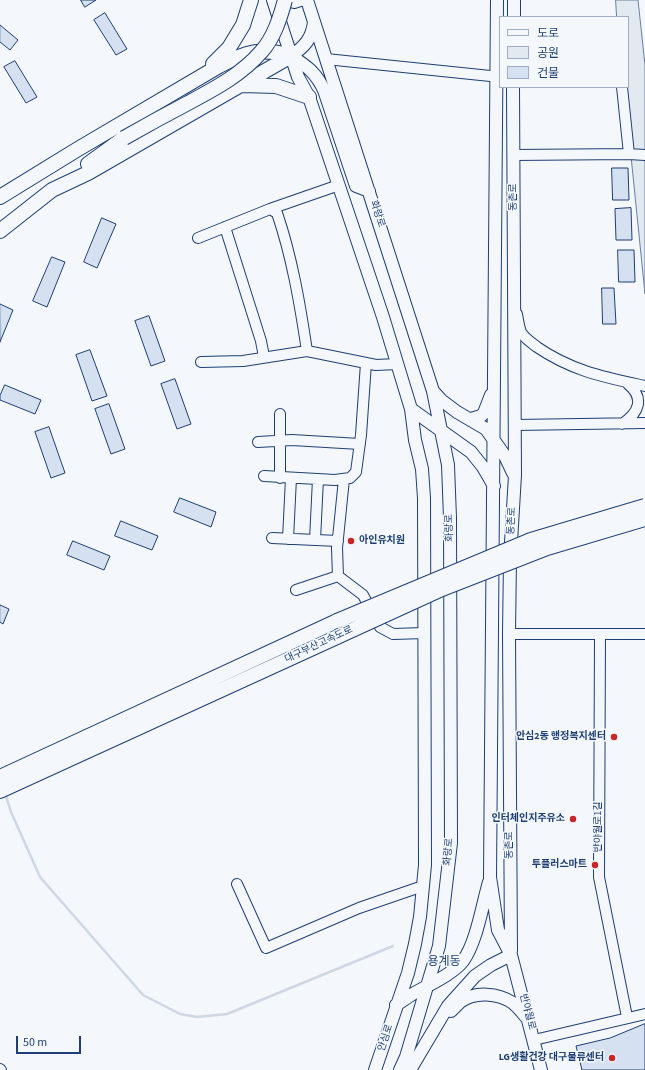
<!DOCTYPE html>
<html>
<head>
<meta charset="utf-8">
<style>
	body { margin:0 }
	#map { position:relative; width:645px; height:1070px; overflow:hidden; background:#f4f7fb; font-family:"Source Sans 3","Noto Sans KR",sans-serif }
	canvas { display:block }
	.legend { position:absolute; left:499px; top:16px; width:130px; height:72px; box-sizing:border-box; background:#f4f7fb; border:1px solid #9eadc5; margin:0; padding:5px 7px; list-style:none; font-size:12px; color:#1d3f73 }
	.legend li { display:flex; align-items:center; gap:8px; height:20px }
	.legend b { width:20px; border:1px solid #9eadc5 }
	.scale { position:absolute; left:16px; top:1036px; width:65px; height:18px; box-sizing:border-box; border:2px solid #1d3f73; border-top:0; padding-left:5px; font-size:12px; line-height:14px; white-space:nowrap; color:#1d3f73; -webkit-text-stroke:3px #f4f7fb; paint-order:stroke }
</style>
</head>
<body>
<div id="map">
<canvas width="645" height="1070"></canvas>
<ul class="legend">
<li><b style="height:5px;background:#f4f7fb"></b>도로</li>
<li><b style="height:11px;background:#e3e9f0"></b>공원</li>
<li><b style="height:11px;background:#d5e0f0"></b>건물</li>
</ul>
<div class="scale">50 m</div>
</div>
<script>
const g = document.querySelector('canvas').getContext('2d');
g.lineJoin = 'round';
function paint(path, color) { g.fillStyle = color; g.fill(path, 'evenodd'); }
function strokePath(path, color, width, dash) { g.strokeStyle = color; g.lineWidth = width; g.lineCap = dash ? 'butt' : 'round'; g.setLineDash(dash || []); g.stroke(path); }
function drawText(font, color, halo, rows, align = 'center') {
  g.font = font + ' "Source Sans 3","Noto Sans KR",sans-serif'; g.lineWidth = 3; g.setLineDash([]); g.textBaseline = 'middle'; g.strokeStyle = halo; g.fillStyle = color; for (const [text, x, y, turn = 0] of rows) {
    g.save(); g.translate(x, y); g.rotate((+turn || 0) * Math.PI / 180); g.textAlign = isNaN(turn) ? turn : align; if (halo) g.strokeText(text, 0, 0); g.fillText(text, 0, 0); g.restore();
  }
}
const green = new Path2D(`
	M616,0h22l7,65v229l-21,-207h4v-70h-11z`);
const stream = new Path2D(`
	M5,793l6,19 29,65 103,118 37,19 17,3 30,-3 166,-68`);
const building = new Path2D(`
	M81,0h15l-11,7z
	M105,13l22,36 -11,6 -22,-35z
	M0,25l18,15 -8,10 -10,-8z
	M15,61l22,36 -11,6 -22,-36z
	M612,168h16l1,32h-16z
	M631,208l1,32h-16l-1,-31z
	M102,218l14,6 -19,44 -13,-6z
	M618,250h16l1,32h-16z
	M52,257l13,5 -18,45 -14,-6z
	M602,288h12l2,36h-13z
	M0,304l13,6 -13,32z
	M149,316l16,45 -14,5 -16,-45z
	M90,350l17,46 -15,5 -16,-46z
	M175,379l16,45 -14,5 -16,-45z
	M5,385l36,15 -6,14 -35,-14v-4z
	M109,404l16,45 -14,5 -16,-45z
	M49,427l16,46 -14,5 -16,-46z
	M180,498l36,14 -5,15 -37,-15z
	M121,521l37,15 -6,14 -37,-14z
	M73,541l37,15 -6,14 -37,-15z
	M0,605l9,4 -6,15 -3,-2z
	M645,1024v46h-63l-6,-24 34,-8z`);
const minor = new Path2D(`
	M326,59l174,18
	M622,87l7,67
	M513,155l116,-1 16,1
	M270,209l69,-24
	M225,227l36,114 3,16
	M198,238l72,-29 7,4c15,44 23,91 30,138
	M517,314c1,6 2,13 4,18 3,6 11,11 16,15 35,24 67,30 108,39
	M201,362l42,-1 64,-10 69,14 21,-1
	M280,414v64
	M622,424c17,-11 23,-26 6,-40
	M515,425l130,-2
	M258,442l34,-2 68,4
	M264,476l71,4 15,-2 6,-6 5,-37 5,-72
	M344,479l-7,69 1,28 25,19 17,32 13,7 31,-1
	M272,538l66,3
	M288,539l3,-61
	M315,540l3,-61
	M296,590l42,-14
	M509,634h136
	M600,634l-1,243 28,140
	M237,884l29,64 93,-40 64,-22
	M534,1040l111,-26
	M0,1069l1,1`);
const major = new Path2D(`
	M273,0l25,77 11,20 74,220 28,92 4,31 7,29 2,29 1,367 -5,52 -5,27 -7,29 -33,97
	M294,0v2l6,-2
	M307,0l126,391 15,74 2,53 1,325 -12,103 -33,111 -6,13
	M497,0l-7,877 8,53 13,25 30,115
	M514,17v-17
	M291,56c16,10 25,17 33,34l32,96 13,5
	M291,56c13,-9 21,-17 23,-34
	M433,391l8,9 16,12 29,17 19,27 8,17
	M411,409l60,43 12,15 11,19
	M471,419l10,-3 3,-3 7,-18
	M511,951l-2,-317 1,-75 5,-84 -2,-388
	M396,1005c5,-3 10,-7 15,-10 15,-9 41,-20 52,-34 14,-20 19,-55 26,-79
	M451,1011c3,-3 6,-6 9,-9 15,-11 38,-9 53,1 5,4 9,9 13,14
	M410,1070l38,-64 27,-30 16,-11 20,-10`);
const highway = new Path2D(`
	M213,64l16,-16 14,-23 8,-25
	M242,85l34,1 33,11
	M88,164l36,-26
	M0,197l78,-48 141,-83c27,-14 42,-19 72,-10
	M0,231l52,-41 36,-17 203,-117
	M0,777l337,-156
	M0,791l337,-154`);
const highwayBridge = new Path2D(`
	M124,138c21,-12 43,-24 64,-35 26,-14 53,-28 73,-51 13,-14 19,-34 24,-52
	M337,621l194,-81 114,-34
	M337,637l105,-48 105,-41 98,-29`);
const markers = [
	[351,541,4,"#c62828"],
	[614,737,4,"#c62828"],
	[573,819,4,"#c62828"],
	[595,865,4,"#c62828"],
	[612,1058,4,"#c62828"]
];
const streetNames = [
	["동촌로",514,197,-90],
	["화랑로",377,214,72],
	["동촌로",512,521,-87],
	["화랑로",450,528,-91],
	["대구부산고속도로",319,645,-25],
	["반야월로1길",599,827,-90],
	["동촌로",510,845,-90],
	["화랑로",449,852,-85],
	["반야월로",527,1012,75],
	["안심로",386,1038,-72]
];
const poiNames = [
	["아인유치원",359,541,"left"],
	["안심2동 행정복지센터",606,737],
	["인터체인지주유소",565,819],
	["투플러스마트",587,865],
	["LG생활건강 대구물류센터",604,1058]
];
const quarterNames = [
	["용계동",444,962]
];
paint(green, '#e3e9f0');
strokePath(green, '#687fa3', 1);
strokePath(stream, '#cfd7e4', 2.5);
paint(building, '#d5e0f0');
strokePath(building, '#1d3f73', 1);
strokePath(minor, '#1d3f73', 12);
strokePath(major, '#1d3f73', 14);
strokePath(highway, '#1d3f73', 16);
strokePath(minor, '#f4f7fb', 10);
strokePath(major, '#f4f7fb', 12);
strokePath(highway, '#f4f7fb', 14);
strokePath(highwayBridge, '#1d3f73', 16, []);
strokePath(highwayBridge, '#f4f7fb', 14);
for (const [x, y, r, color] of markers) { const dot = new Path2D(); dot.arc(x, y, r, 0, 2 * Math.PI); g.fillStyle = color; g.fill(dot); strokePath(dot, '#f4f7fb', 1.5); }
drawText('10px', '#1d3f73', '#f4f7fb', streetNames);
drawText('bold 10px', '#1d3f73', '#f4f7fb', poiNames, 'right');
drawText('12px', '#1d3f73', '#f4f7fb', quarterNames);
</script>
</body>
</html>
